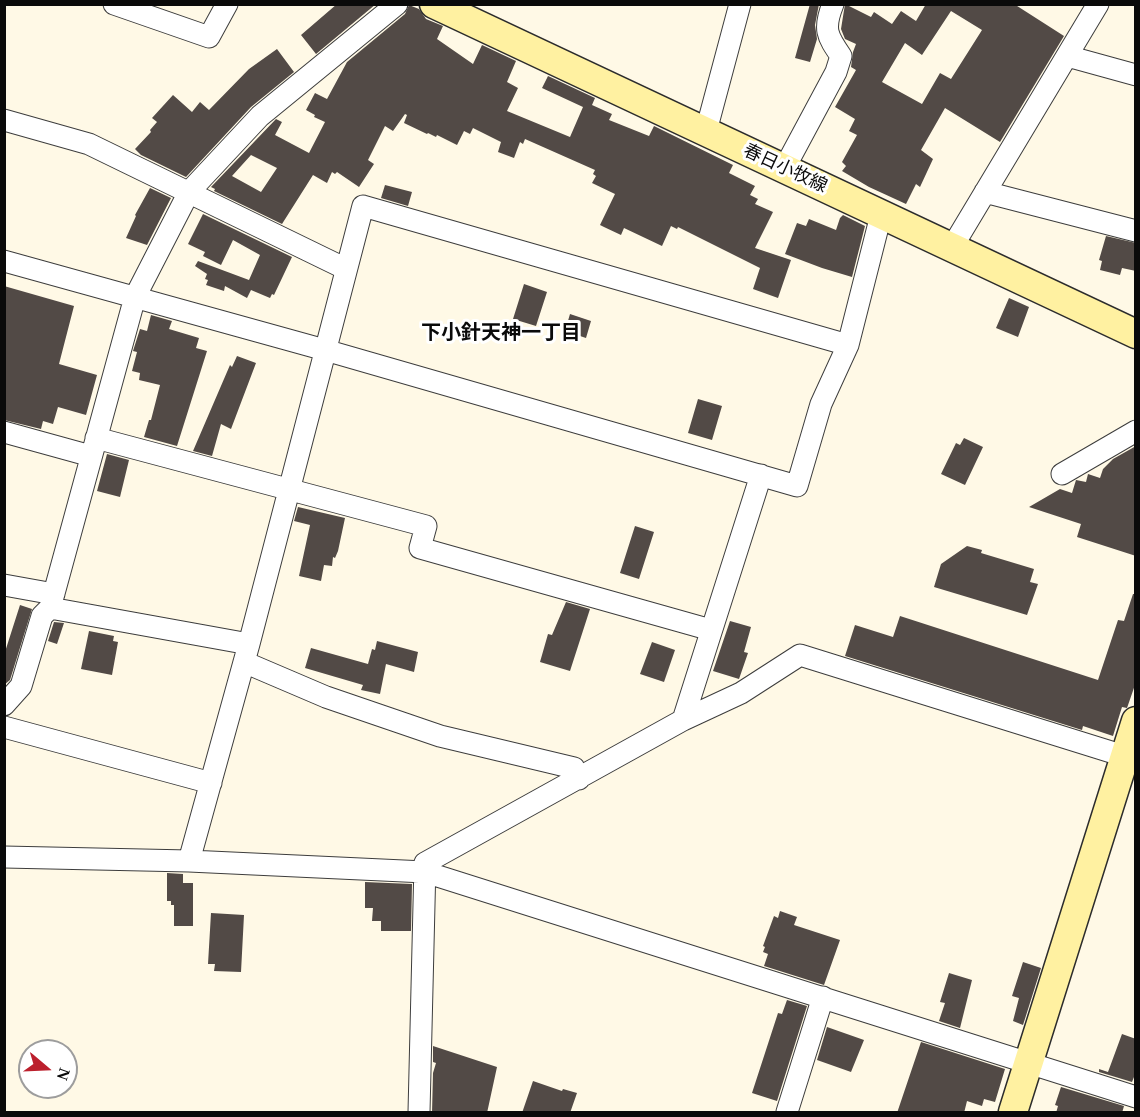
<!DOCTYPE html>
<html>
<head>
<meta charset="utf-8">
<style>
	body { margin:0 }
	#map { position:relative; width:1140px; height:1117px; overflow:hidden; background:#fff9e6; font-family:"Times New Roman",serif }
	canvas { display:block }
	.frame { position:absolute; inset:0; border:6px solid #0a0a0a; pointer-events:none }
	.north { position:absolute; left:18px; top:1039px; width:60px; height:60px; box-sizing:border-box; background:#fff; border:2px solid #9d9d9d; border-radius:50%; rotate:109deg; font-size:16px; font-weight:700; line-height:24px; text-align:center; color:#0a0a0a }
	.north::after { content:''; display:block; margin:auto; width:21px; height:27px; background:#bc202d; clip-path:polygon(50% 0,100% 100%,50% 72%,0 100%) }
</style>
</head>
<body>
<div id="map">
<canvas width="1140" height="1117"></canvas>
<div class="frame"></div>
<div class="north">N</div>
</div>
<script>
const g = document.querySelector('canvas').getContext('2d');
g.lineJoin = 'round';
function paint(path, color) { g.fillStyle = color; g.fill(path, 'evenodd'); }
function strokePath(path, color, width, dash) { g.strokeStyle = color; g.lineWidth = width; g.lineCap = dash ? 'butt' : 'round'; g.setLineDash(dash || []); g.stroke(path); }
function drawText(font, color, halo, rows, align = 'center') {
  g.font = font + ' "Times New Roman","Noto Sans JP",serif'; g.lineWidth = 6; g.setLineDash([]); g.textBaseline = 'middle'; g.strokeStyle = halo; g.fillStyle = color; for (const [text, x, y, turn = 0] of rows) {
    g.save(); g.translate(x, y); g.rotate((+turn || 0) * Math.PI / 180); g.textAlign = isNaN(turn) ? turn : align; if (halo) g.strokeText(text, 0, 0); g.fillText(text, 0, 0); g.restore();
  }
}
const building = new Path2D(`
	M337,4h39l-60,50 -15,-19z
	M810,4h9l-4,21 2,14 -7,23 -15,-4z
	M845,4l26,13 3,-5 18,12 9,-13 15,10 10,-17h88l50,32 -64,106 -55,-34 -24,42 12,9 -13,28 -4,-3 -10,20 -37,-17 -27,-16 4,-5 -4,-4 15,-27 -8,-4 6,-12 -20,-12 21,-37 -5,-3 2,-15 3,-8 -11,-5 -4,-10zM951,11l31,19 -31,49 -11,-6 -18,31 -40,-22 23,-39 17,12z
	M409,5l10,4 7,10 17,7 -6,13 36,25 9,-19 34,16 -9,21 11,6 -11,23 63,26 13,-30 -41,-19 6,-12 47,22 -3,7 20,9 -3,6 40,16 5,-10 79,39 -4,8 26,13 -5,9 8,4 -3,5 18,8 -18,36 36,12 -13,38 -25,-9 7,-21 -82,-41 -1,2 -6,-3 -9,20 -38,-18 -3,7 -17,-8 -4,-2 15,-31 -23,-11 4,-7 -3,-2 2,-4 -70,-31 -2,5 -3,-2 -6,16 -16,-6 3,-10 -28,-14 -3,6 -6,-3 -7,14 -20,-10 -1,2 -8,-4 -1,1 -23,-11 3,-8 -2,-1 -12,17 -8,-5 -17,34 6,4 -15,23 -22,-15 -2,2 -3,-2 -5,11 -14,-8 -31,49 -68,-33 1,-2 -4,-2 65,-68 6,3 -7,13 34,18 16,-31 -11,-5 1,-2 -9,-5 9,-17 12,6 20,-37 58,-48zM251,155l26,13 -16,24 -29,-16z
	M277,49l17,23 -43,35 -65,70 -45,-22 -6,-6 16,-17 -1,-2 7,-8 -5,-4 21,-23 19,17 8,-10 9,8 40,-41z
	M385,185l27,7 -4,14 -27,-8z
	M150,188l21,10 -24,47 -21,-7 10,-22 -1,-1z
	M203,214l89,43 -18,38 -2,-1 -2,4 -19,-8 -4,8 -22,-12 -1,5 -18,-6 2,-5 -3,-1 2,-5 -12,-8 3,-5 51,19 11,-25 -27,-15 -12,25 -18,-9 2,-4 -17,-8z
	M843,215l22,11 -13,51 -30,-9 -37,-14 12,-31 9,3 3,-7 27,11 4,-12z
	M1106,236l30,7v28l-14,-3 -2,7 -20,-5 2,-9 -3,-1z
	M524,284l23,8 -11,34 -23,-7z
	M4,286l70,20 -15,58 38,11 -11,40 -28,-8 -5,17 -10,-3 -2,8 -37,-9z
	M1009,298l20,9 -11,30 -22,-9z
	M570,314l21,7 -5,17 -21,-7z
	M151,315l21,6 -3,8 30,9 -3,10 11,3 -30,95 -33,-9 5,-17h2l9,-35 -21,-5 1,-7 -8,-2 5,-19 -4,-1 7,-22 7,2z
	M237,356l19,7 -25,66 -10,-5 -9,32 -19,-5 37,-86 2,2z
	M698,399l24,7 -10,34 -24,-7z
	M964,438l19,9 -18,38 -24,-11 15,-31 4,2z
	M1136,446v110l-59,-19 4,-13 -52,-17 31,-18 12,4 4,-13 10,2 2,-8 12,4 3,-9 10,-10z
	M107,454l22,6 -9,37 -23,-6z
	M298,507l47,11 -7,33 -3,7 -2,-1 -1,9 -8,-1 -3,16 -22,-5 11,-51 -16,-4z
	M635,526l19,6 -15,47 -19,-6z
	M967,546l15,4 -1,3 53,16 -4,13 8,2 -11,31 -93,-28 7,-23z
	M1133,594h3v88l-9,26 -5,-1 -9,29 -30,-10 -1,4 -237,-74 10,-31 38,12 7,-21 198,64 20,-60 6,1z
	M566,602l24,7 -20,62 -30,-9 8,-28 4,1z
	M20,605l12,4 -22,71 -6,5v-30z
	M730,621l21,6 -7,25 4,1 -9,26 -26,-8z
	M54,622l10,1 -7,21 -9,-3z
	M89,631l25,5 -1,5 5,1 -6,33 -31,-6z
	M377,641l41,11 -4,20 -28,-8 -6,30 -19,-4 2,-5 -58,-17 6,-20 57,16 4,-15 3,1z
	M652,642l23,8 -11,32 -24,-8z
	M167,873l16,1v9h10v43h-19v-21h-3v-4h-4z
	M365,882l47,2 -1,47h-30v-10h-9l1,-13h-8z
	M780,911l17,6 -3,8 46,15 -16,45 -60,-19 4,-12 -5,-2 2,-5 -2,-1 11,-30 4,2z
	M211,913l33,2 -3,57 -27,-1 1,-7h-7z
	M1023,962l18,6 -18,57 -10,-4 6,-23 -7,-2z
	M949,973l23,7 -12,48 -21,-7 6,-18 -5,-1z
	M787,1000l20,6 -30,95 -25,-8 26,-80 4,1z
	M827,1027l37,13 -13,32 -34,-12z
	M1122,1034l14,5v33l-4,10 -33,-10v-3l9,3z
	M921,1042l84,27 -10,33 -11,-3 -2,7 -15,-5 -3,12h-67z
	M433,1046l64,21 -10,46h-55l1,-40 3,-10 -3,-1z
	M533,1081l29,10 1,-2 14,4 -7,20h-48z
	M1061,1087l63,19 -2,7h-66l2,-7 -3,-1z`);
const street = new Path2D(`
	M114,4l95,33 18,-33
	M1067,56l69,19
	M4,120l85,24 257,125
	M706,131l34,-127
	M784,169l52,-97 5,-16c-14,-20 -18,-27 -8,-52
	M985,192l151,39
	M951,249l147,-245
	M4,261l321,89 472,136 24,-82 27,-59 33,-130
	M4,432l87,24
	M96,438l330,88 -6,22 291,82
	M1062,474l74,-43
	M4,585l50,9
	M50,608l199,36
	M244,662l82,35 114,39 134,32 5,11
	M4,705l17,-19 21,-70 8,-8 85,-311 54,-105 71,-76 137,-112
	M683,720l78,-245
	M4,727l207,56
	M4,857l185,4 236,11 711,225
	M189,861l60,-217 114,-438 485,139
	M419,1112l6,-249 258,-143 58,-27 59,-38 324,101
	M787,1112l36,-115`);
const secondary = new Path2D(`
	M434,4l702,330
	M1013,1112l123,-391`);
const streetNames = [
	["春日小牧線",785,169,25]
];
const neighbourhoodNames = [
	["下小針天神一丁目",501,334]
];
paint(building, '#524a46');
strokePath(street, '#3d3d3d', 23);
strokePath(secondary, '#2c2c2c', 31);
strokePath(street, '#fff', 21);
strokePath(secondary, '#fff1a1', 28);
drawText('18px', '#0a0a0a', '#fff', streetNames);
drawText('bold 20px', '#0a0a0a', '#fff', neighbourhoodNames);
</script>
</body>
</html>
